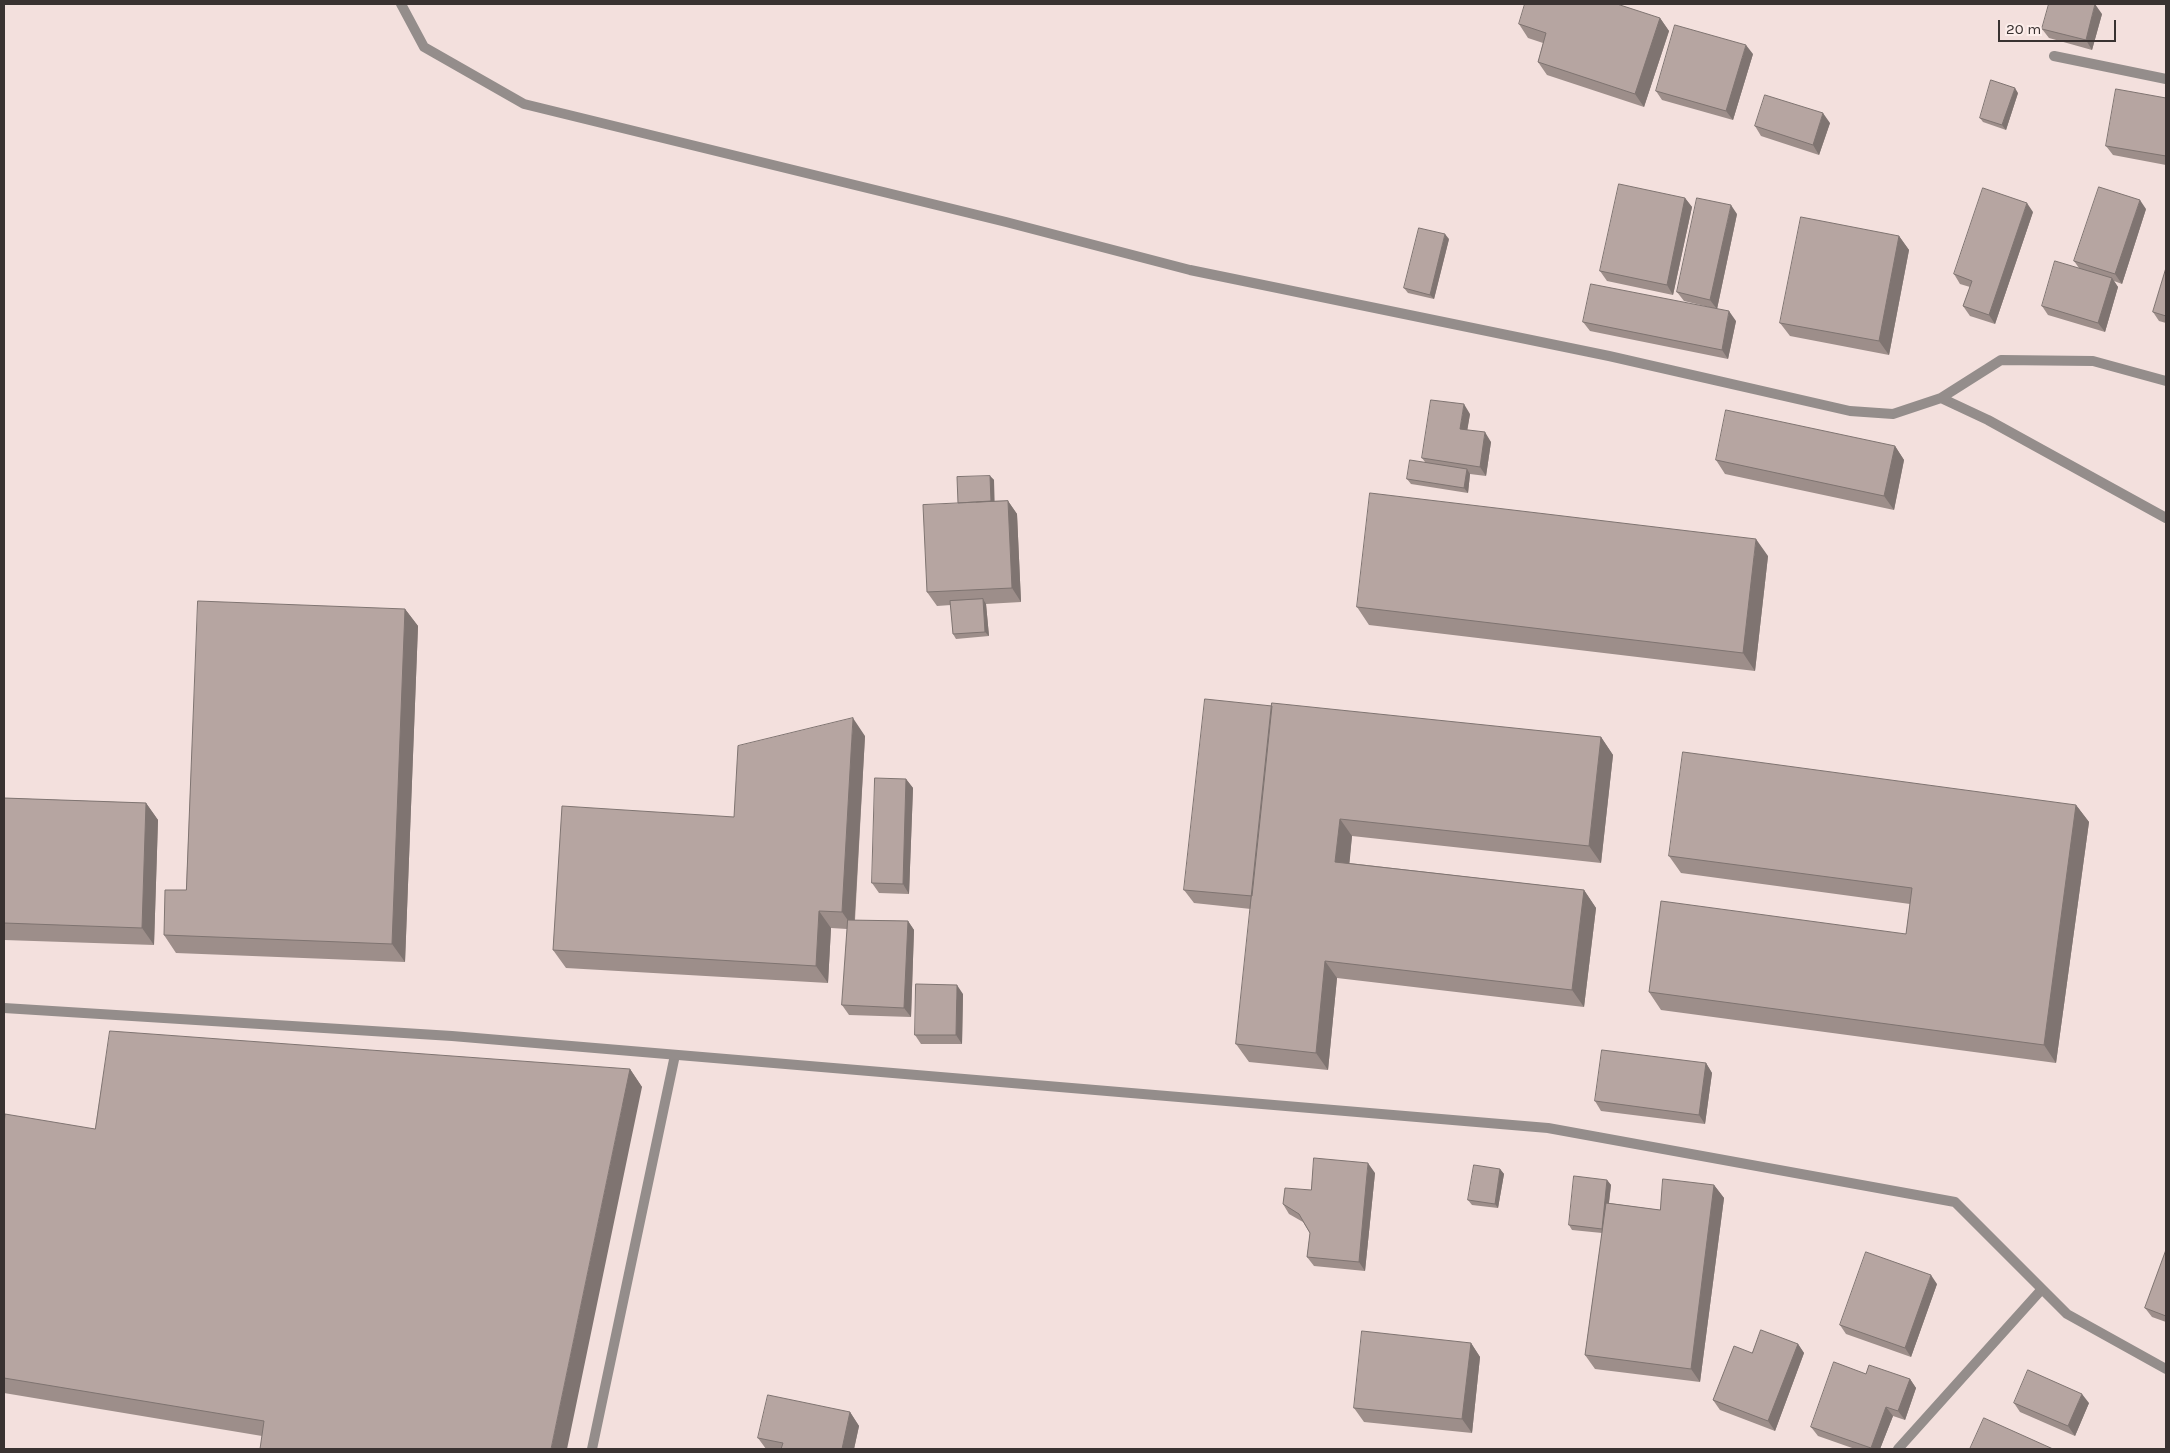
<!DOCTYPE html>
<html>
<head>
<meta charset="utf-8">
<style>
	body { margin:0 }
	#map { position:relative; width:2170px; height:1453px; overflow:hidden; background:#f3e0dd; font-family:Karla,sans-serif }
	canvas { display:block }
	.frame { position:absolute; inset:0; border:5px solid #393231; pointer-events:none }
	.scale { position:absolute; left:1998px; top:20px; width:118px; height:22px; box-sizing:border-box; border:2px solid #393231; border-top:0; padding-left:6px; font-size:15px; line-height:18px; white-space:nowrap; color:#393231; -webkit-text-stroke:4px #fdeeeb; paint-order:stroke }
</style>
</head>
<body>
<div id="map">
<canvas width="2170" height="1453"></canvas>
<div class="frame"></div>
<div class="scale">20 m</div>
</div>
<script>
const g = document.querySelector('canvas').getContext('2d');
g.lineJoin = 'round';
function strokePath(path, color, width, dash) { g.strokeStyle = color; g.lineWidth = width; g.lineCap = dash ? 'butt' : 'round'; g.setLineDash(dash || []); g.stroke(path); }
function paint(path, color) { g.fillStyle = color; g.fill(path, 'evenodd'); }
const service = new Path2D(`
	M401,4l23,43 100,57 482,118 184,48 419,86 241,55 43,3 48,-16 47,22 178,98
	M2054,56l112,23
	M1941,398l60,-38 92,1 73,20
	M592,1449l83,-394`);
const minor = new Path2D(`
	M4,1008l448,28 1096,92 407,74 112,112 99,55
	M1898,1449l144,-160`);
const wall = new Path2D(`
	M2102,14l-10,36 -43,-12 -7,-9z
	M1660,18l9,13 -25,76 -97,-32 -9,-13 5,-19 -15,-5 -9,-14z
	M1753,54l-20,66 -71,-20 -6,-9z
	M2018,93l-12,37 -23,-8 -3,-4z
	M2166,98v67l-53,-10 -7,-9z
	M1830,123l-11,32 -58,-19 -6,-10z
	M1685,198l7,9 -19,88 -66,-14 -7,-10z
	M2146,209l-24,75 -8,-3 4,6 -13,45 -57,-17 -6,-9 37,-38 -5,-7z
	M2033,212l-38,112 -25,-8 -7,-10 7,-19 -10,-3 -6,-10z
	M1737,214l-20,95 -33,-8 -7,-9z
	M1899,236l10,14 -20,105 -99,-19 -10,-13z
	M1449,239l-15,60 -26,-6 -4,-5z
	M2166,268v55l-7,-2 -6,-9z
	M1736,321l-8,38 -138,-28 -7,-9z
	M1470,414l-3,16 24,12 -5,34 -16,-2 -2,19 -57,-9 -4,-5 18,-17 -3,-4z
	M1895,446l9,14 -10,50 -169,-36 -9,-14z
	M990,476l4,4v21h14l9,13 4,88 -35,2 3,32 -33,3 -3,-5 -2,-29 -14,1 -10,-14z
	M1768,556l-13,115 -386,-46 -12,-18z
	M405,609l13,17 -13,336 -229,-9 -12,-18 22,-45z
	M1272,706l329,31 12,18 -12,108 -249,-27 -3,27 235,27 12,18 -12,99 -247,-29 -9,92 -79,-8 -13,-18 15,-135 -57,-6 -10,-13z
	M865,736l-10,184 53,1 6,9 -3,87 -62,-2 -7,-10 5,-76 -16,-1 -3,55 -262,-15 -13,-18 181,-133z
	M906,779l7,9 -4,106 -30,-1 -7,-10z
	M4,798l142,5 12,17 -4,125 -150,-5z
	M2076,805l13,17 -33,241 -395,-53 -12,-18 257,-58 4,-30 -229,-31 -12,-17z
	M963,994l-1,50h-41l-6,-9z
	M1706,1063l6,10 -7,51 -104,-13 -6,-10z
	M630,1069l12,18 -380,349 -258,-43v-269l91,5z
	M1500,1169l4,5 -6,34 -26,-3 -4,-5z
	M1375,1173l-10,98 -51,-5 -7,-9 3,-24 -7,-11 -14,-8 -6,-10 28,-14z
	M1607,1180l4,5 -2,18 51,7 54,-25 10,13 -24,184 -105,-13 -10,-14 17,-122 -30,-3 -3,-5z
	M2166,1250v72l-14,-5 -7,-9z
	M1937,1284l-26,73 -65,-23 -6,-9z
	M1471,1343l9,14 -8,76 -108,-11 -10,-14z
	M1798,1344l6,9 -29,78 -55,-21 -7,-10 39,-47z
	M1866,1374l44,5 6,9 -11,32 -12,-4 -13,33h-25l-37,-13 -7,-9z
	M2014,1403h75l-14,33 -55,-24z
	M850,1412l9,14 -5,23h-88l-8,-11z`);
const shadedWall = new Path2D(`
	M2095,4l7,10 -10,36 -6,-10z
	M1660,18l9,13 -25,76 -9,-13z
	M1746,45l7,9 -20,66 -7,-9z
	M2015,88l3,5 -12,37 -4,-5z
	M1823,113l7,10 -11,32 -6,-10z
	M1685,198l7,9 -19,88 -6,-10z
	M2140,200l6,9 -24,75 -7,-10z
	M2027,203l6,9 -38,112 -6,-9z
	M1731,205l6,9 -20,95 -7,-9z
	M1445,234l4,5 -15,60 -4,-4z
	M1899,236l10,14 -20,105 -10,-14z
	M2112,278l6,9 -13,45 -7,-9z
	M1729,311l7,10 -8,38 -6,-9z
	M1464,404l6,10 -4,24 -6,-9z
	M1485,432l6,10 -5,34 -6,-9z
	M1895,446l9,14 -10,50 -10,-14z
	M1467,469l3,5 -2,19 -4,-5z
	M990,476l4,4 1,35 -4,-5z
	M1008,501l9,13 4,88 -9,-14z
	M1756,539l12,17 -13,115 -12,-18z
	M983,599l3,5 3,32 -4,-4z
	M405,609l13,17 -13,336 -13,-18z
	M853,718l12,18 -11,193 -12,-17z
	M1601,737l12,18 -12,108 -12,-17z
	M906,779l7,9 -4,106 -6,-10z
	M146,803l12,17 -4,125 -12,-17z
	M2076,805l13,17 -33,241 -12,-18z
	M1340,819l12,17 -4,43 -13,-17z
	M1584,890l12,18 -12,99 -12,-17z
	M819,911l12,17 -3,55 -12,-17z
	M908,921l6,9 -3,87 -7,-9z
	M1325,961l12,17 -9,92 -12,-17z
	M957,985l6,9 -1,50 -6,-9z
	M1706,1063l6,10 -7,51 -6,-9z
	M630,1069l12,18 -75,362h-16z
	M1368,1163l7,10 -10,98 -6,-9z
	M1500,1169l4,5 -6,34 -3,-4z
	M1607,1180l4,5 -6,49 -3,-5z
	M1714,1185l10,13 -24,184 -9,-13z
	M1931,1275l6,9 -26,73 -6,-9z
	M1471,1343l9,14 -8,76 -10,-14z
	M1798,1344l6,9 -29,78 -7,-10z
	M1910,1379l6,9 -11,32 -7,-9z
	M2082,1394l7,9 -14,33 -7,-10z
	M1886,1407l7,9 -13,33h-8l-1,-1z
	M850,1412l9,14 -5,23h-12z`);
const building = new Path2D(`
	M1525,4h92l43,14 -25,76 -97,-32 8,-29 -27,-9z
	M2049,4h46l-9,36 -44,-11z
	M1675,25l71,20 -20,66 -70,-20z
	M1991,80l24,8 -13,37 -22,-7z
	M2116,89l50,9v58l-60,-10z
	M1765,95l58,18 -10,32 -58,-19z
	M1619,184l66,14 -18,87 -67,-14z
	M2099,187l41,13 -25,74 -41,-13z
	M1983,188l44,15 -38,112 -26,-9 9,-25 -18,-7z
	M1697,198l34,7 -21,95 -33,-8z
	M1801,217l98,19 -20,105 -99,-18z
	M1419,228l26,6 -15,61 -26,-7z
	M2055,261l57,17 -14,45 -56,-17z
	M2166,268v48l-13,-4z
	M1591,284l138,27 -7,39 -139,-28z
	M1431,400l33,4 -4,25 25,3 -5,35 -58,-9z
	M1726,410l169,36 -11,50 -168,-36z
	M1410,460l57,9 -3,19 -57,-9z
	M990,476l1,25 -33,2 -1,-26z
	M1370,493l386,46 -13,114 -386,-46z
	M1008,501l4,87 -85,4 -4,-87z
	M983,599l2,33 -32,2 -3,-33z
	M198,601l207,8 -13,335 -228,-9 1,-45h21z
	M1205,699l67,7 -20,190 -68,-6z
	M1272,703l329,34 -12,109 -249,-27 -5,43 249,28 -12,100 -247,-29 -9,92 -80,-9z
	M853,718l-11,194 -23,-1 -3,55 -263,-16 9,-144 172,11 4,-71z
	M1683,752l393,53 -32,240 -395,-53 12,-91 245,33 6,-46 -243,-32z
	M875,778l31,1 -3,105 -31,-1z
	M4,798l142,5 -4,125 -138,-5z
	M848,920l60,1 -4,87 -62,-3z
	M916,984l41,1 -1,50h-41z
	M110,1031l520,38 -79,380h-291l4,-28 -260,-43v-254l1,-10 90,15z
	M1602,1050l104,13 -7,52 -104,-14z
	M1314,1158l54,5 -9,99 -52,-5 3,-24 -11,-19 -16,-10 2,-16 26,2z
	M1474,1165l26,4 -5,35 -27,-4z
	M1574,1176l33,4 -5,49 -33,-4z
	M1663,1179l51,6 -23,184 -106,-14 21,-152 54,7z
	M2166,1250v66l-21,-8z
	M1866,1252l65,23 -26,73 -65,-23z
	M1761,1330l37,14 -30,77 -55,-21 21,-54 18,7z
	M1362,1331l109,12 -9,76 -108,-11z
	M1834,1362l32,12 3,-9 41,14 -12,32 -12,-4 -15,41 -60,-21z
	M2028,1370l54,24 -14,32 -54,-23z
	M768,1395l82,17 -8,37h-61l2,-6 -25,-5z
	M1984,1418l69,31h-83z`);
strokePath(service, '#948d8b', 10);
strokePath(minor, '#948d8b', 10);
paint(wall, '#9d8e8a');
paint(shadedWall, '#7f7471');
paint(building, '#b6a5a1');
strokePath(building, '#7f7471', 1);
</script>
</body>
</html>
